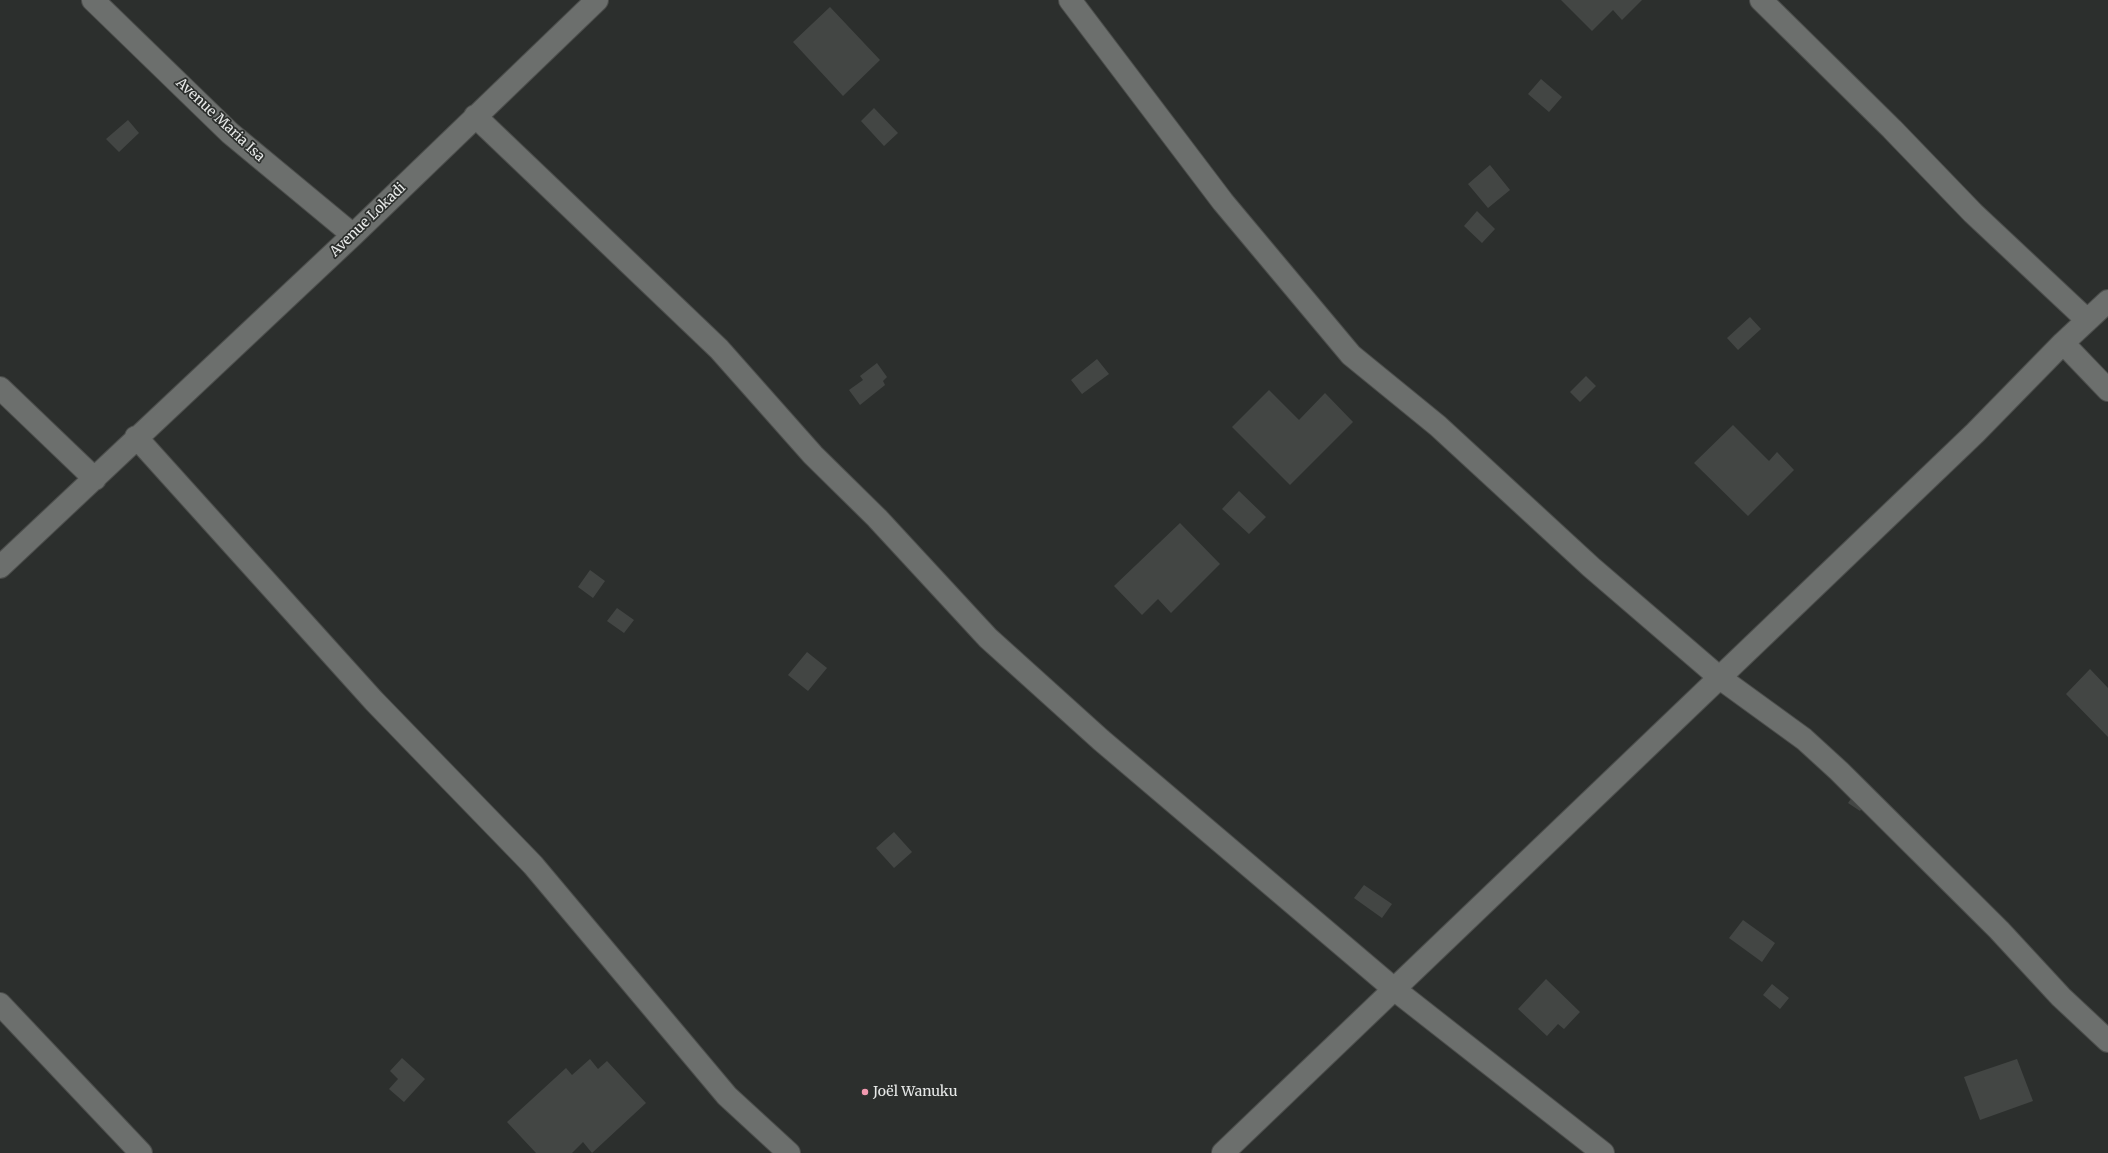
<!DOCTYPE html>
<html>
<head>
<meta charset="utf-8">
<style>
	body { margin:0 }
	canvas { display:block; background:#2c2f2d }
</style>
</head>
<body>
<canvas width="2108" height="1153"></canvas>
<script>
const g = document.querySelector('canvas').getContext('2d');
g.lineJoin = 'round';
function paint(path, color) { g.fillStyle = color; g.fill(path, 'evenodd'); }
function strokePath(path, color, width, dash) { g.strokeStyle = color; g.lineWidth = width; g.lineCap = dash ? 'butt' : 'round'; g.setLineDash(dash || []); g.stroke(path); }
function drawText(font, color, halo, rows, align = 'center') {
  g.font = font + ' Merriweather,serif'; g.lineWidth = 3.5; g.setLineDash([]); g.textBaseline = 'middle'; g.strokeStyle = halo; g.fillStyle = color; for (const [text, x, y, turn = 0] of rows) {
    g.save(); g.translate(x, y); g.rotate((+turn || 0) * Math.PI / 180); g.textAlign = isNaN(turn) ? turn : align; if (halo) g.strokeText(text, 0, 0); g.fillText(text, 0, 0); g.restore();
  }
}
const building = new Path2D(`
	M1561,0h81l-20,20 -9,-10 -21,21z
	M830,7l50,53 -37,36 -50,-54z
	M1541,79l21,18 -13,15 -21,-18z
	M874,108l24,25 -14,13 -23,-25z
	M128,120l11,13 -20,19 -13,-13z
	M1490,165l20,25 -22,18 -20,-24z
	M1477,211l18,18 -13,14 -18,-17z
	M1750,317l11,12 -23,21 -11,-12z
	M1097,359l12,15 -27,20 -11,-14z
	M877,363l10,14 -4,4 2,4 -25,20 -11,-15 14,-10 -3,-4z
	M1586,376l10,10 -16,16 -10,-10z
	M1269,390l30,30 26,-27 28,29 -63,63 -58,-58z
	M1733,425l36,36 8,-9 17,18 -46,46 -54,-53z
	M1239,491l27,26 -17,17 -27,-25z
	M1180,523l40,41 -49,49 -13,-14 -16,16 -28,-29z
	M590,570l15,11 -12,17 -15,-11z
	M617,608l17,12 -10,13 -17,-12z
	M807,652l20,16 -19,23 -20,-16z
	M2090,669l18,19v49l-42,-43z
	M1855,793l12,8 -7,10 -12,-8z
	M894,832l18,20 -18,16 -18,-20z
	M1364,885l28,19 -10,14 -28,-20z
	M1743,920l32,23 -13,19 -33,-24z
	M1546,979l34,33 -16,17 -6,-5 -11,12 -29,-27z
	M1772,984l17,14 -9,11 -17,-14z
	M402,1058l23,21 -21,23 -15,-13 9,-10 -8,-8z
	M590,1059l8,10 9,-8 39,42 -54,50 -9,-11 -11,11h-36l-29,-31 59,-54 6,7z
	M2017,1059l16,42 -53,19 -16,-43z`);
const minor = new Path2D(`
	M93,0l137,133 123,102
	M1070,0l153,202 128,153 87,71 153,141 129,111 84,61 35,32 160,159 62,67 47,44
	M1761,0l131,129 81,84 114,107
	M475,116l244,233 94,106 64,63 111,120 113,102 293,249 209,164
	M2063,343l45,47
	M0,388l95,91
	M136,437l238,264 159,164 194,231 62,57
	M0,567l353,-332 244,-235
	M0,1004l141,149
	M1223,1153l752,-720 88,-90 45,-42`);
const markers = [
	[865,1092,4,"#f29ab0"]
];
const streetNames = [
	["Avenue Maria Isa",220,120,43],
	["Avenue Lokadi",368,220,-44]
];
const poiNames = [
	["Joël Wanuku",873,1092]
];
paint(building, '#434644');
strokePath(minor, '#4c4e4c', 24);
strokePath(minor, '#6c6f6d', 22);
for (const [x, y, r, color] of markers) { const dot = new Path2D(); dot.arc(x, y, r, 0, 2 * Math.PI); g.fillStyle = color; g.fill(dot); strokePath(dot, '#2c2f2d', 1.5); }
drawText('14px', '#e7e9e8', '#2c2f2d', streetNames);
drawText('14px', '#e7e9e8', '#2c2f2d', poiNames, 'left');
</script>
</body>
</html>
